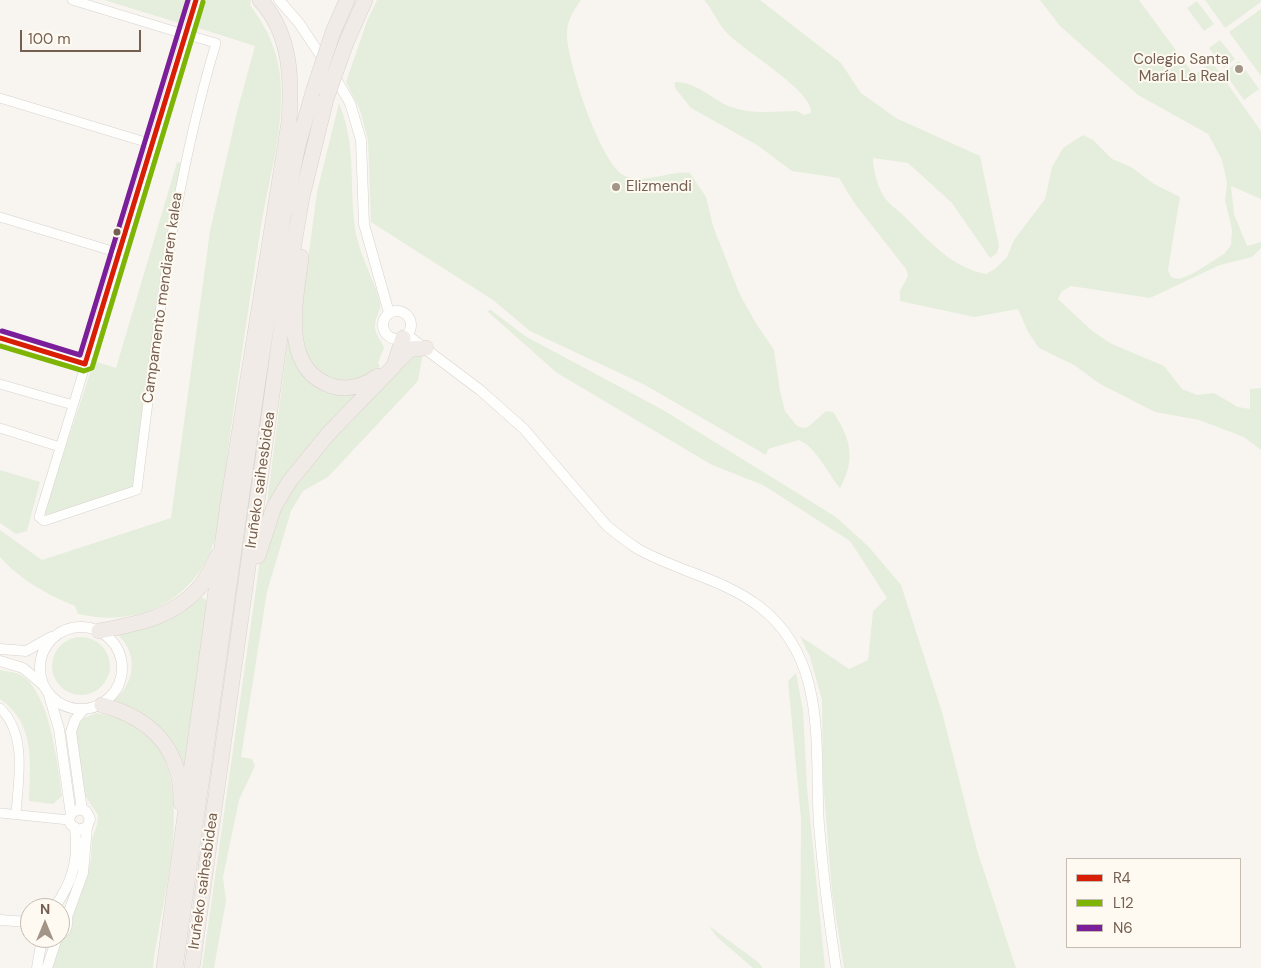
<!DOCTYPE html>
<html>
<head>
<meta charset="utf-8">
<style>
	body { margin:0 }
	#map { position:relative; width:1261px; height:968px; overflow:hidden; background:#f8f5f0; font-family:"DM Sans",sans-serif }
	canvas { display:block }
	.legend { position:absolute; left:1066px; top:858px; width:175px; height:90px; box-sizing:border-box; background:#fefaf2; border:1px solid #c7bcb1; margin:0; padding:6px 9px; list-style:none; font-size:15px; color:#755f50 }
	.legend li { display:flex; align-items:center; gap:10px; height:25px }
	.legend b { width:25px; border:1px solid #c7bcb1 }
	.north { position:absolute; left:20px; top:898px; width:50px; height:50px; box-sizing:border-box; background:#fefaf2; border:1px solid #c7bcb1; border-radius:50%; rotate:0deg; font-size:14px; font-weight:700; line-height:20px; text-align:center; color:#755f50 }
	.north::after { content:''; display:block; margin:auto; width:18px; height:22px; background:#a39488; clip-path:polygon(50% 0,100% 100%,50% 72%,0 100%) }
	.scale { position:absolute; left:20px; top:30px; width:121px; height:22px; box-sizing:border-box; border:2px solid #755f50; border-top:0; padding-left:6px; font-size:15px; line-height:18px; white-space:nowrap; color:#755f50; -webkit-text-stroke:4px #fefaf2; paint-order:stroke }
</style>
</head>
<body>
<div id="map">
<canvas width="1261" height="968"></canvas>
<ul class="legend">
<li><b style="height:6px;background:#d81e05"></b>R4</li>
<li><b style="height:6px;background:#7eb504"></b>L12</li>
<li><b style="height:6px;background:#7a1e99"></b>N6</li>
</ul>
<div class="north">N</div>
<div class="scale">100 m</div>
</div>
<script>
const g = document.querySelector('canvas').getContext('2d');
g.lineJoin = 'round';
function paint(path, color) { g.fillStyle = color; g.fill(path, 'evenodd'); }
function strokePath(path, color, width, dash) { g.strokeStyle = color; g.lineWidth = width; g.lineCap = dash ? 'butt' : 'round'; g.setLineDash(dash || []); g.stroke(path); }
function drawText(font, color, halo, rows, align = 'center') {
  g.font = font + ' "DM Sans",sans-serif'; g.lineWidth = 4; g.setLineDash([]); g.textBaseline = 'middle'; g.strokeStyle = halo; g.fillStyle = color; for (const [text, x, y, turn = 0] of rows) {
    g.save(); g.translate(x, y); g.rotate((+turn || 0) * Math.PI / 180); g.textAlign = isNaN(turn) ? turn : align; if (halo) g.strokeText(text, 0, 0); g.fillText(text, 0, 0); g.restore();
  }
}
const green = new Path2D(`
	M104,0h86l-6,20 -5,3z
	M204,0h47l-1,5c19,25 30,51 31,83 2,47 -14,98 -21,145 -11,72 -22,144 -32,217 -3,18 -2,38 -5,56 -3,23 -14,56 -29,73 -30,35 -72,45 -116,35l-3,-8c-29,-12 -53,-25 -75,-49v-27l42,30 129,-42 39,-287 27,-119 18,-66 -60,-19z
	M377,0h204c-7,10 -13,19 -14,31 -2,26 33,131 56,144 20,11 46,-5 67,-2l16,24 7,29 27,69 17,30 17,25 6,41 5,20 12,15 6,2 5,-1 18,-16 7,1c18,27 23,47 7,76 -13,-15 -23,-40 -41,-48l-31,9 -2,6 -121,-70 -115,-54 -37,-31 -122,-78 -3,-82 -8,-30 -14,-28 21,-61z
	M704,0h56l81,63 20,30 35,25 84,38 19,90 -2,7 -7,5 -38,-55 -44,-40 -35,-5c0,11 4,27 10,37 4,8 15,15 22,22 23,23 47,51 81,57l10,-6 11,-11 7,-17 31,-41 7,-32 11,-19 20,-13 10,5 19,19 19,8 23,17 26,13 -12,73 3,7 8,2 13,-5 32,-20 7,-9 1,-15 -7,-30 2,-17 -5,-23 -14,-26 -70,-39 -78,-69 -20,-26h99l55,75 18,-13 49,69v68l-30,-13 3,28 13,32 14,-4v6l-9,9 -32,8 -70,33 -79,-12 -10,6 -3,7 33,31 19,13 54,23 18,23 15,6 17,-2 24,14 12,2v-20l11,-1v62l-17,-13 -45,-17 -44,-8 -55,-28 -26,-19 -35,-17 -11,-16 -10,-23 -44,8 -74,-16v-10l8,-15 -2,-7 -51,-65 -16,-26 -47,-7 -35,-26 -66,-37 -16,-20v-6c22,0 36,17 56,25 22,8 44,4 66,4l7,4 7,-2c3,-22 -69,-63 -85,-81 -9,-10 -13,-22 -22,-32z
	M1205,0h56v2l-36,26z
	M1197,1l17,23 -10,7 -17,-23z
	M1261,9v67l-32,-44z
	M1220,40l15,19 -11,9 -15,-20z
	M1239,61l20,28 -15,11 -20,-28z
	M339,103c19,47 9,85 17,131 5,24 18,45 24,68 2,8 -6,17 -5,26 1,8 7,13 9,20l-6,15 2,3 -9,10 -12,7 -32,-3 -17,-13 -11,-40 18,-135z
	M177,162l4,1 -11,56 -37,269 -84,29 -5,-4 50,-152 22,7z
	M491,310l34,26 138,74 173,107 33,30 32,38 41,127 35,138 39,118h-172l-12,-75 -9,-113 -1,-80 -12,-43 -10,-21 49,33 19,-9 5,-49 14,-13 -37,-57 -87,-56 -51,-20 -155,-92 -70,-62z
	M290,323l23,61 53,5 -101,129z
	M423,352l-5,29 -90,96 -25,14 -12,20 -24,81 -26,165 11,2 3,7 -16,34 -16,77 3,24 -12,67h-12l58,-408 21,-55 21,-32 105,-116z
	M0,470l40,12 -13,49 -11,3 -16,-11z
	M202,597l5,4 -22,168 -6,-8 -68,-59c23,-15 29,-47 7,-67l72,-29z
	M52 666a29 29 0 1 1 58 0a29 29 0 1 1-58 0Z
	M0,670c6,1 14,2 19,4 31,15 39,92 43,122l-9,8 -24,-3c1,-38 7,-77 -29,-102z
	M796,673l7,37 4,77 18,181h-25l1,-149 -13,-138z
	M96,713c16,3 36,8 49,19 56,49 15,171 8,236h-102l8,-28 13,-13 1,-20 12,-23 6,-25 1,-20 5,-14 1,-10 -16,-24 -8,-61 10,-12z
	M709,926l49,36 5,6h-10l-36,-31z`);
const minor = new Path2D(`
	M72,0l105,32 39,11c-44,146 -60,296 -79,447l-93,31 -5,-4 145,-475c4,-13 10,-28 12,-42
	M0,98l152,46
	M0,217l119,36
	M0,338l85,26
	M0,384l73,21
	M0,428l60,19
	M0,708c28,27 18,72 16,106
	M0,813l69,7`);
const tertiary = new Path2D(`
	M279,0l20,23 26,39
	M333,74l17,29 11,37 3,84 25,89
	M383 325a14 14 0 1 1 28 0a14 14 0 1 1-28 0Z
	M407,335l73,55 44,39 83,97c10,8 20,16 31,23 39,22 86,30 122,58 69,54 54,142 59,218 4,48 10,96 17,143
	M40 668a41 41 0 1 1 82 0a41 41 0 1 1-82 0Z
	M0,649l26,2 25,-14
	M0,661l23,7 19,16
	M49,695l10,34 12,86
	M82,810l-11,-78 4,-12 8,-10
	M54,908c18,-25 25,-48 21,-79
	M60,912l7,5c1,8 0,14 -7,18
	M67,917l16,-44 4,-46 3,-8 -4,-8c-9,-3 -15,0 -17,9l2,5 8,5 8,-3
	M0,920l30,2
	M37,968l5,-30
	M47,968l10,-30`);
const motorway = new Path2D(`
	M333,32l14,-32
	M346,43l19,-43
	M301,257c-5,42 -22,112 31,129 17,5 32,0 46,-10
	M397,362l14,-13 15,-1
	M258,556l16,-49 15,-25 39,-48 66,-68 9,-28
	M99,631c37,-7 73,-13 99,-42 9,-9 14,-23 20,-34
	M102,705c49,13 80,44 79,98
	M164,968l64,-465 61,-381c3,-44 2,-88 -29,-122
	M175,968l82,-581 26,-170 15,-72 16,-56
	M192,968l97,-695 13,-76 24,-98`);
const motorwayBridge = new Path2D(`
	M314,89l19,-57
	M326,99l20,-56`);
const bus1 = new Path2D(`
	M0,338l85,26
	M85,364l111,-364`);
const bus2 = new Path2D(`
	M0,346l84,25 8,-3 111,-366`);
const bus3 = new Path2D(`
	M2,331l78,24 108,-355`);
const markers = [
	[1239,69,5,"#a39488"],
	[616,187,5,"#a39488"],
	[117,232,4.5,"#755f50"]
];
const poiNames = [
	["Colegio Santa",1229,60],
	["María La Real",1229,77],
	["Elizmendi",626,187,"left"]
];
const streetNames = [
	["Campamento mendiaren kalea",163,298,-82],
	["Iruñeko saihesbidea",261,480,-82],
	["Iruñeko saihesbidea",204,881,-82]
];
paint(green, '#e5eedc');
strokePath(minor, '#d7d2ce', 10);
strokePath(tertiary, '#d7d2ce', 11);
strokePath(motorway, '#d9d2cc', 16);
strokePath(minor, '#fefefd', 9);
strokePath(tertiary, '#fefefd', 10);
strokePath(motorway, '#f1ebe8', 15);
strokePath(motorwayBridge, '#d9d2cc', 16, []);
strokePath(motorwayBridge, '#f1ebe8', 15);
strokePath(bus1, '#d81e05', 5);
strokePath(bus2, '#7eb504', 5);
strokePath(bus3, '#7a1e99', 5);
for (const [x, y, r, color] of markers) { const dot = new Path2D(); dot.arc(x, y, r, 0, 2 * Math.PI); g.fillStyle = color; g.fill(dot); strokePath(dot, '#fefaf2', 2); }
drawText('15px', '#755f50', '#fefaf2', poiNames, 'right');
drawText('15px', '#755f50', '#fefaf2', streetNames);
</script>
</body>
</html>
